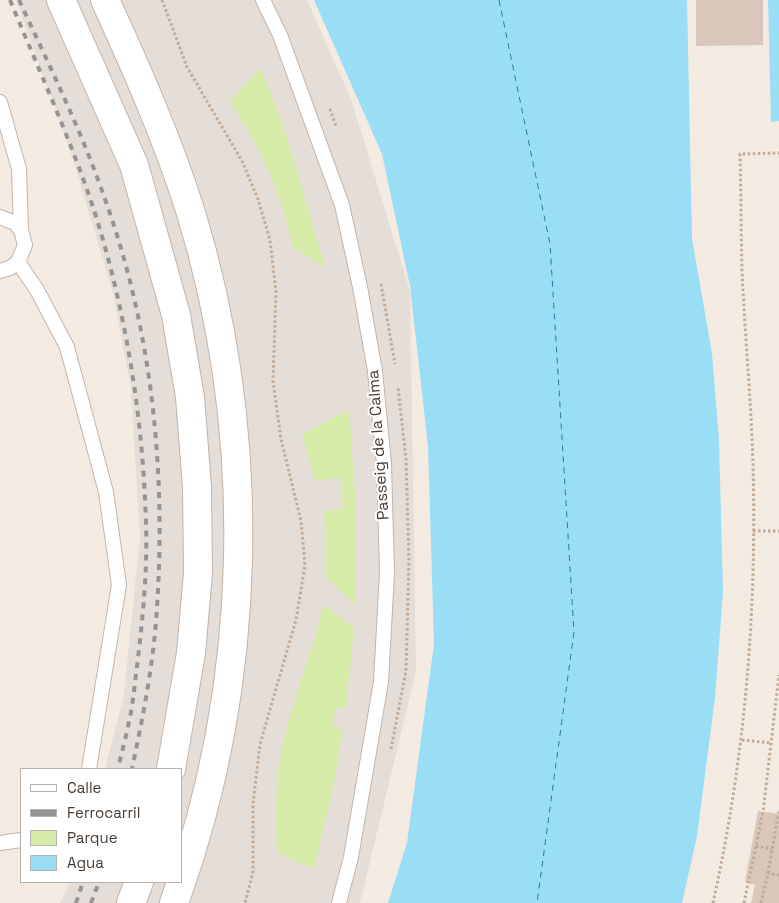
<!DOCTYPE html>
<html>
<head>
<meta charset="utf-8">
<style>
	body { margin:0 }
	#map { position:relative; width:779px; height:903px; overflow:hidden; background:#f3ebe2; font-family:"Space Grotesk",sans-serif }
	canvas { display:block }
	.legend { position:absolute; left:20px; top:768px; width:162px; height:115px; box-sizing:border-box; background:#fff; border:1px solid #b5b1ad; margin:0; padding:6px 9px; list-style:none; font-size:15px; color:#453b33 }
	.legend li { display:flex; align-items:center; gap:10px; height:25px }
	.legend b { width:25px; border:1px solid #b5b1ad }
</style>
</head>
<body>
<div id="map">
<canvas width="779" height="903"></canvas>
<ul class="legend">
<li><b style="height:6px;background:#fff"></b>Calle</li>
<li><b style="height:6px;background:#949494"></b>Ferrocarril</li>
<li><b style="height:14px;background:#d7eba8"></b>Parque</li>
<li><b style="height:14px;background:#99def5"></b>Agua</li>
</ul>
</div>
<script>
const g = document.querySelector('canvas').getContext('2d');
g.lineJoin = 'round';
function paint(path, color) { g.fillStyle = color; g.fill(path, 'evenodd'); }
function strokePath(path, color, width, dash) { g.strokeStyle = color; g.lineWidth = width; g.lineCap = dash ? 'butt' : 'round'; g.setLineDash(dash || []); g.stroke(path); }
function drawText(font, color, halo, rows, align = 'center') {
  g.font = font + ' "Space Grotesk",sans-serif'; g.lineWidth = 4; g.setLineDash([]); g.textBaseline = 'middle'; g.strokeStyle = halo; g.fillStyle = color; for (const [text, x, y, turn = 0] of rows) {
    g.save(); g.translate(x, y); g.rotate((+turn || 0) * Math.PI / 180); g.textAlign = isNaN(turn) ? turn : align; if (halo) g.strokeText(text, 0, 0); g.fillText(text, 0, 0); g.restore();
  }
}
const industrial = new Path2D(`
	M16,0h291l44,99 59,192 6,380 -56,232h-300l10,-21h111v-113h-76l19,-74 16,-158 -9,-148 -18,-96 -41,-137z`);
const green = new Path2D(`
	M261,68l25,66 39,133 -32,-19c-13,-58 -31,-97 -63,-147z
	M349,410l7,96 -1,99 -29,-28v-43l-3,-23 20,-2 -2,-32 -26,4 -13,-47z
	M324,605l30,22 -8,82 -11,-2 -2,20 10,1 -8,50 -21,91 -37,-16c-1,-31 -2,-64 3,-95 10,-53 31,-101 44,-153z`);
const water = new Path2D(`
	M314,0h373l5,239 20,114 7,87 4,152 -8,106 -18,138 -15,67h-294l19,-60 27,-199 -6,-198 -18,-160 -28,-132z
	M768,0h11v121l-8,1z`);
const ferry = new Path2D(`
	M499,0l51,244 24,388 -37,271`);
const building = new Path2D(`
	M696,0h67v45l-67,1z
	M758,811l21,3v89h-28l4,-18 -10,-3z`);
const path = new Path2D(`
	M162,0l25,67 55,94 16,38 12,41 6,52 -3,89 8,58 20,82 4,44 -9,55 -36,124 -7,60v68l-8,31
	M330,109l6,17
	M381,284l14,80
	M753,531h26
	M742,740l30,3
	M391,749l15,-78 3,-110 -3,-102 -8,-72
	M756,846l16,3
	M768,873l11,-62
	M713,903c32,-145 44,-291 40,-439 -2,-65 -8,-129 -11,-193 -1,-39 -1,-78 -2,-117l39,-1
	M744,903l19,-91 16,-137
	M761,903l7,-30 11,2`);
const lane = new Path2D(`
	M263,0l17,35 62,170 18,82 15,84 9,93 3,109 -6,109 -30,175 -12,46
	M0,102l19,67 2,61 4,15 -7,17 -8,6 -10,3
	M0,217l15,6 6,7
	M18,262l19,28 30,57 39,145 13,93 -30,184
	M0,843l21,-3`);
const street = new Path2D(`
	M61,0l73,165 42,150 14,82 7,90 1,86 -7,80 -20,116
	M105,0c32,70 63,140 86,213 68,223 63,470 -17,690
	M131,903l8,-21`);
const rail = new Path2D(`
	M10,0c28,68 60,138 83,207 33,103 50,210 53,317 2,58 -6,118 -13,175 -3,24 -10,47 -15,70
	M19,0c31,67 63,132 87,202 46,129 60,269 51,405 -3,55 -14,109 -25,162
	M76,903l7,-21
	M91,903l8,-21`);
const streetNames = [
	["Passeig de la Calma",379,445,-94]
];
paint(industrial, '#e4ddd8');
paint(green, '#d7eba8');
paint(water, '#99def5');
strokePath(ferry, '#227e9f', 1, [6, 5]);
paint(building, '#d8c7ba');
strokePath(lane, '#c2b4a8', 16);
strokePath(street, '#c2b4a8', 30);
strokePath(path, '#c2aa95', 3, [2.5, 2.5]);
strokePath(lane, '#fff', 14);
strokePath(street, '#fff', 28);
strokePath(rail, '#949494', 4, [6, 6]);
drawText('16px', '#453b33', '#fff', streetNames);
</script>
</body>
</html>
